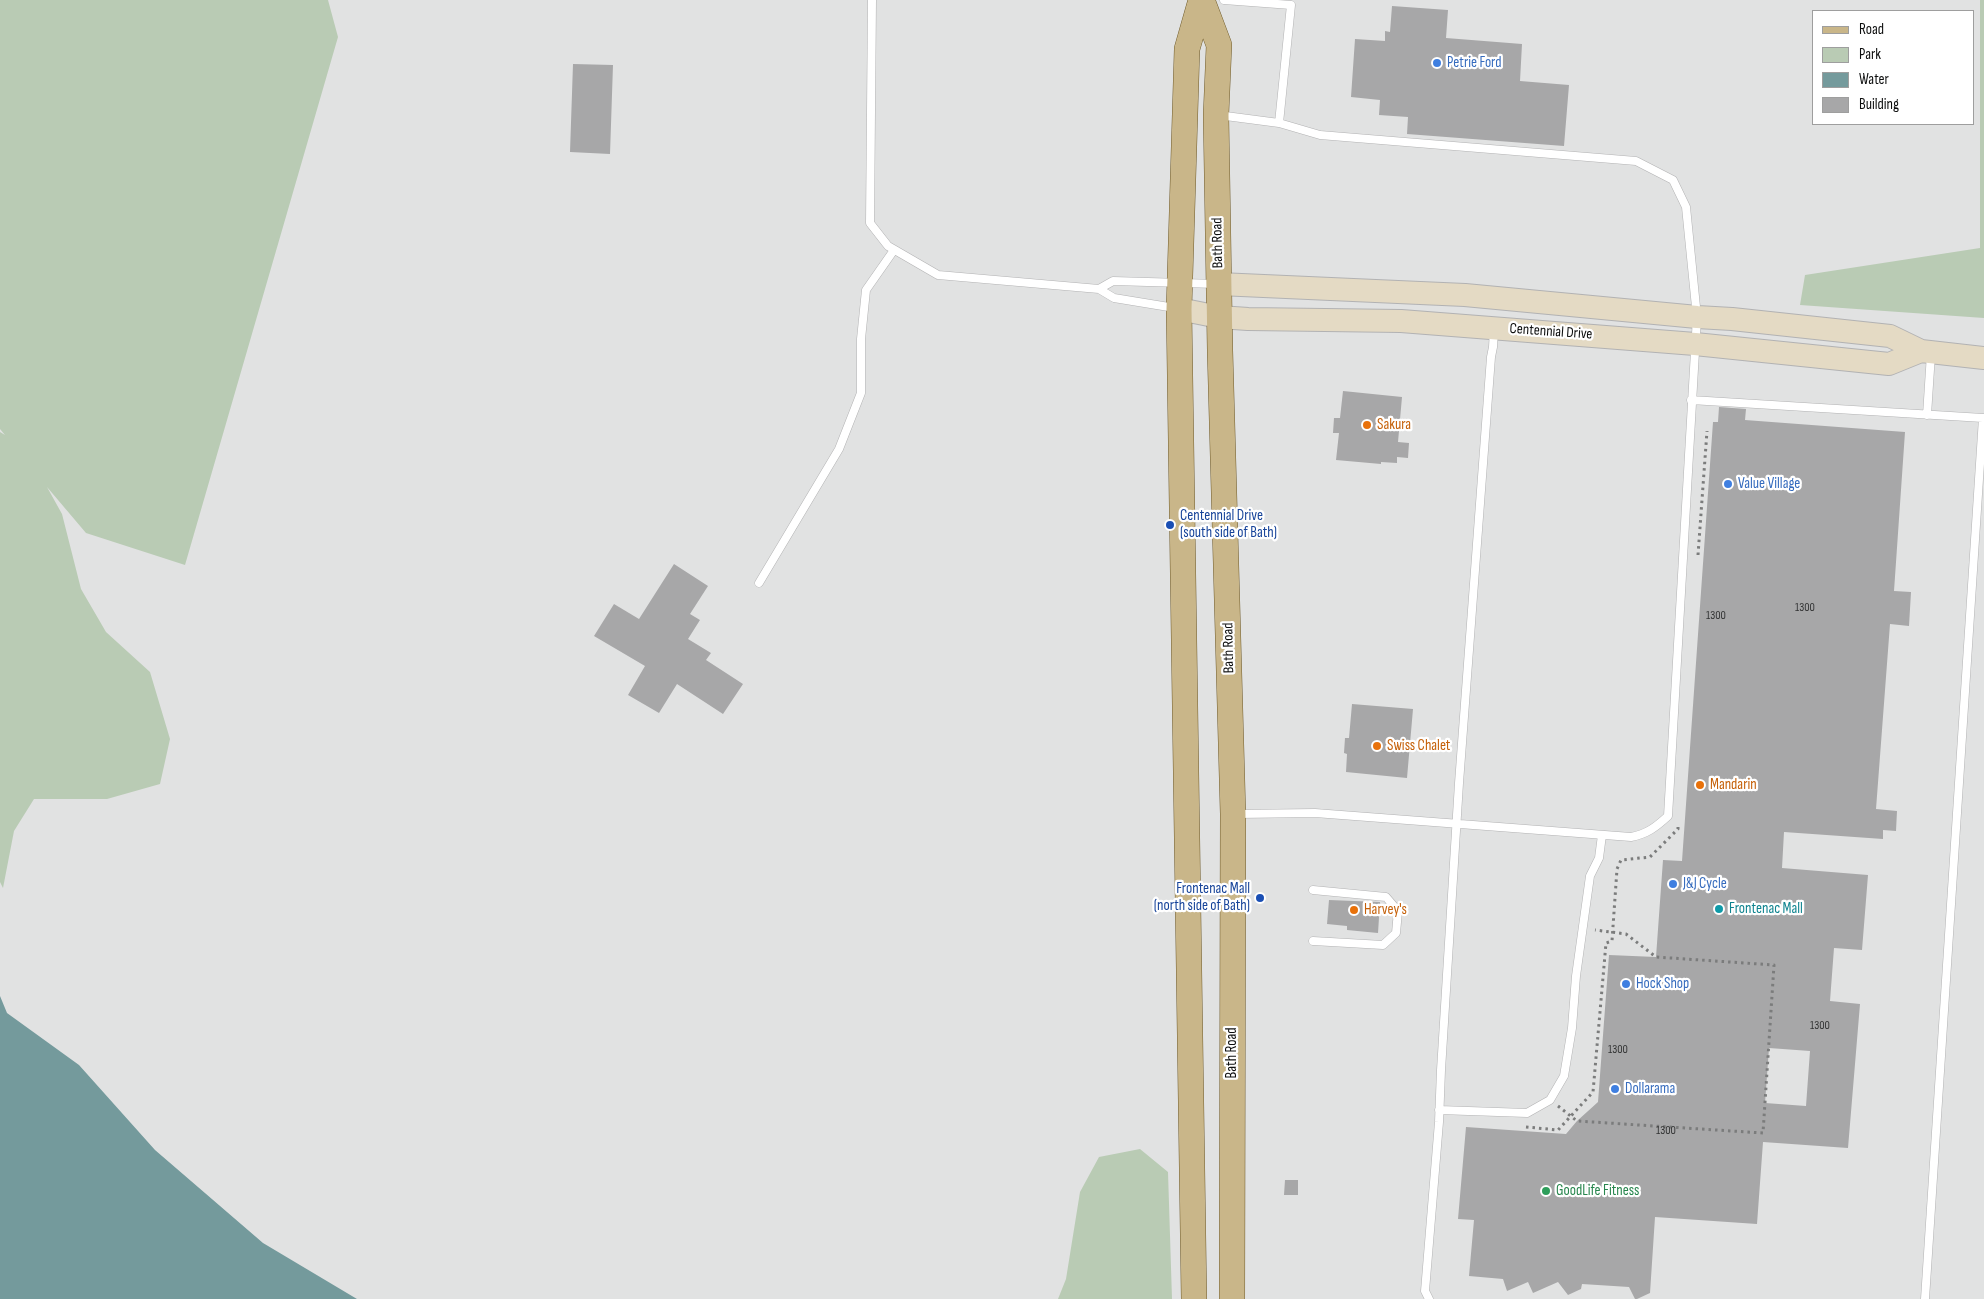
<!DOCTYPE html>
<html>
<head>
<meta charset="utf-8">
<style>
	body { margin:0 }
	#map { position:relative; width:1984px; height:1299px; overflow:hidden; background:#e1e2e2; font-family:"Sofia Sans Condensed",sans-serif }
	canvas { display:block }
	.legend { position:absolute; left:1812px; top:10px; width:162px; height:115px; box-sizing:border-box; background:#fff; border:1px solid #9e9e9e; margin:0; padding:6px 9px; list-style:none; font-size:15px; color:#0c0d0d }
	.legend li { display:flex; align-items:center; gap:10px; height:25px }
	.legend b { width:25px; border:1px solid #9e9e9e }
</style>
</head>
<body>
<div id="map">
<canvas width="1984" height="1299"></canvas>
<ul class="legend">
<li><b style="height:6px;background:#c9b689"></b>Road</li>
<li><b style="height:14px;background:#b9cbb4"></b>Park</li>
<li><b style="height:14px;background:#749a9c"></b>Water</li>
<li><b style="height:14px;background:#a7a7a8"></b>Building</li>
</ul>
</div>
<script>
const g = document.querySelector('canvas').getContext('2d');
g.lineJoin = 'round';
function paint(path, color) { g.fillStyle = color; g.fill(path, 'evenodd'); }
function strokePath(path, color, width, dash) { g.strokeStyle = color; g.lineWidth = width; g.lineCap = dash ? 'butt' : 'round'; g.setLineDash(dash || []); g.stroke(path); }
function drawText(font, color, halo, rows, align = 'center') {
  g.font = font + ' "Sofia Sans Condensed",sans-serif'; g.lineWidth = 4.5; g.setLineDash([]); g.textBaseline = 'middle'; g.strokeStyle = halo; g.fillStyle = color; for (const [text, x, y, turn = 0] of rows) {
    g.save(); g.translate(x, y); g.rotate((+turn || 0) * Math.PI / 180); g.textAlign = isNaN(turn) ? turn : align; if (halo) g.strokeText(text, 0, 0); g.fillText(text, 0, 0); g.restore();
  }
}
const green = new Path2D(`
	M0,0h328l10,37 -153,528 -99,-32 -39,-46 15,27 19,75 25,43 44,40 20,67 -10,45 -53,15h-73l-20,32 -11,57 -3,-6v-450l5,3 -5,-6z
	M1980,0h4v318l-184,-13 5,-30 175,-27z
	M1140,1149l28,23 4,127h-114l8,-20 14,-87 19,-35z`);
const water = new Path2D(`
	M0,996l7,17 72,52 76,85 108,93 94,56h-357z`);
const building = new Path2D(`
	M1392,6l56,4 -2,28 76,6 -2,37 49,4 -5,61 -157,-12 1,-17 -29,-2 1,-15 -29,-3 4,-58 30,2v-10l5,1z
	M573,64l40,1 -3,89 -40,-2z
	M1343,391l59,6 -4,45 11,1 -1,15 -11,-1v6l-16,-1v2l-45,-4 3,-27h-6l1,-15h6z
	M1719,407l27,2 -1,11 160,12 -11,159 17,1 -2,34 -19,-2 -14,185 21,2 -1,20 -13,-1v9l-99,-7 -2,36 86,7 -6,75 -28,-2 -4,53 30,3 -12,144 -85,-6 -6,82 -102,-7 -5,76 -13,6h-2l-6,-12 -47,-3 -1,5 -13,6 -10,-13 -25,11 -5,-11 -21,9 -4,-12 -34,-3 5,-56 -16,-1 8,-92 100,7 11,-13 21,-19 11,-147 47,2 7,-97 19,1 31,-439h5zM1769,1048l41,3 -4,55 -41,-3z
	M674,564l34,22 -18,28 10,6 -12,19 23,14 -5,7 37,24 -20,30 -46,-30 -18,29 -31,-18 17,-29 -51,-30 20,-32 25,15z
	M1352,704l61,5 -6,69 -61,-6 1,-18 -3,-1 1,-15h4z
	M1329,900l51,2 -2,31 -31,-3v-4l-20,-2z
	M1285,1180h13v15h-14z`);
const path = new Path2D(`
	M1698,555l9,-124
	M1558,1106l19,15 186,12 11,-168 -118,-8 -30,-23 -31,-4
	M1526,1127l32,3 35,-38 13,-149 6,-2 5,-72 4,-9 29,-3 28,-28v-6`);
const lane = new Path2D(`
	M872,0l-2,223 18,23 50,29 161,14 15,9 61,10
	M1224,0l67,5 -12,118
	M1218,115l61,8 41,12 316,26 37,19 13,27 11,110 -29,499c-12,11 -21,18 -37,21l-316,-24 -78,1
	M1099,289l14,-8 104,3
	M1691,400l292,18 -58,881
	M1927,415l4,-61
	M759,583l80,-134 22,-56v-54l5,-49 28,-40
	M1313,941l70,4 13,-12 2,-22 -12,-14 -73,-7
	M1439,1110l88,3 23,-13 14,-24 8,-48 4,-52 14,-100 9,-18 3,-23
	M1429,1299l-4,-8 14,-169 2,-52 18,-287 32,-426 2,-10 1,-17`);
const secondary = new Path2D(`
	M1219,284l246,11 232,22 35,2 158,17 31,15 63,7
	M1179,309l40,8 29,2 153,2 294,23 194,20 32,-13`);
const primary = new Path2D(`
	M1202,0l17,45 -3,70 4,235 13,464 -1,485
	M1194,1299l-15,-990 8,-260 14,-49`);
const markers = [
	[1437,63,5,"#3f7fe0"],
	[1367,425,5,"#e8710a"],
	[1728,484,5,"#3f7fe0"],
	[1170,525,5,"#1a4fb4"],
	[1377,746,5,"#e8710a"],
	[1700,785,5,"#e8710a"],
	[1673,884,5,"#3f7fe0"],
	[1260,898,5,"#1a4fb4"],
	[1719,909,5,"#0f9aa8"],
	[1354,910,5,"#e8710a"],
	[1626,984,5,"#3f7fe0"],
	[1615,1089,5,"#3f7fe0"],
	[1546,1191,5,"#2e9e5b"]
];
const numberNames = [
	["1300",1805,608],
	["1300",1716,616],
	["1300",1820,1026],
	["1300",1618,1050],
	["1300",1666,1131]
];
const shopNames = [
	["Petrie Ford",1447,63],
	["Value Village",1738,484],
	["J&J Cycle",1683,884],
	["Hock Shop",1636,984],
	["Dollarama",1625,1089]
];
const streetNames = [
	["Bath Road",1218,243,-91],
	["Centennial Drive",1551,332,4],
	["Bath Road",1229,648,-91],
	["Bath Road",1232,1053,-90]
];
const foodNames = [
	["Sakura",1377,425],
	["Swiss Chalet",1387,746],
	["Mandarin",1710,785],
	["Harvey's",1364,910]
];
const transitNames = [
	["Centennial Drive",1180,516],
	["(south side of Bath)",1180,533],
	["Frontenac Mall",1250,889,"right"],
	["(north side of Bath)",1250,906,"right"]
];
const cultureNames = [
	["Frontenac Mall",1729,909]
];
const leisureNames = [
	["GoodLife Fitness",1556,1191]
];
paint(green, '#b9cbb4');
paint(water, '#749a9c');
paint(building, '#a7a7a8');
strokePath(lane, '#b2b2b3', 9);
strokePath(secondary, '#b2b2b3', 24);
strokePath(primary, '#6f5b2b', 26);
strokePath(path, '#7b7c7c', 3, [2.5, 4]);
strokePath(lane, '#fff', 8);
strokePath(secondary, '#e4dac4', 22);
strokePath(primary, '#c9b689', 25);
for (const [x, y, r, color] of markers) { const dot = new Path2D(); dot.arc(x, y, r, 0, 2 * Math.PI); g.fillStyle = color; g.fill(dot); strokePath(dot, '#fff', 2); }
drawText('12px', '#333434', null, numberNames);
drawText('15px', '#366cbe', '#fff', shopNames, 'left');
drawText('15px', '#0c0d0d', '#fff', streetNames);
drawText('15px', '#c56008', '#fff', foodNames, 'left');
drawText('15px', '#164399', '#fff', transitNames, 'left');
drawText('15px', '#0d838f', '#fff', cultureNames, 'left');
drawText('15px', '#27864d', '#fff', leisureNames, 'left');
</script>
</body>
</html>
